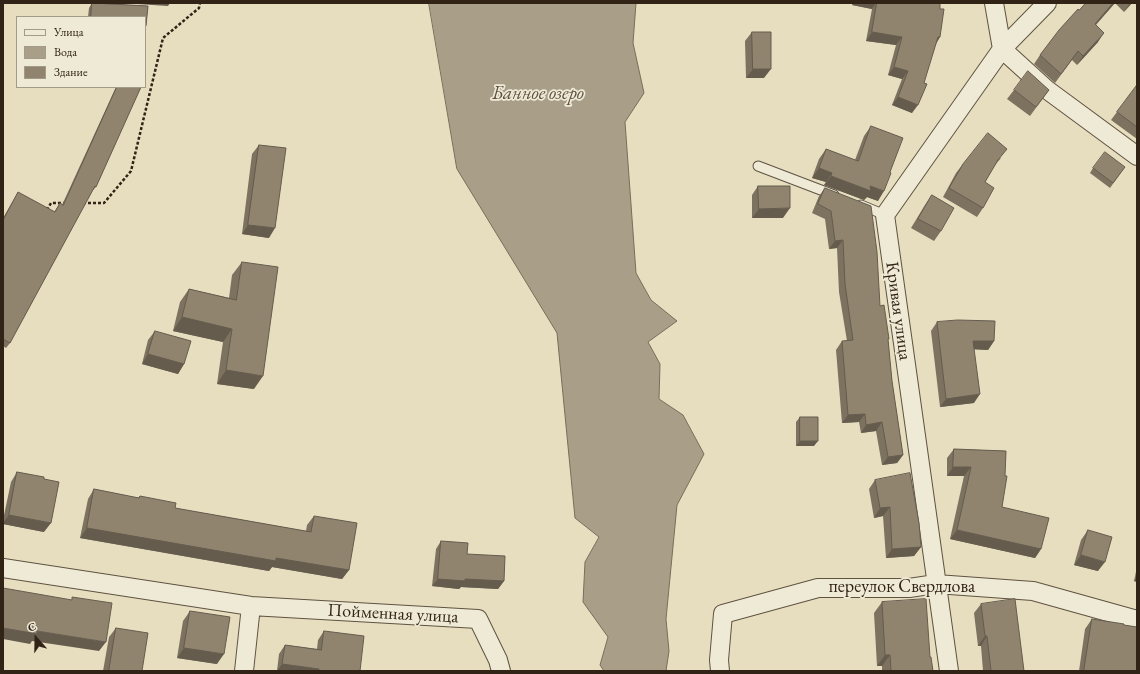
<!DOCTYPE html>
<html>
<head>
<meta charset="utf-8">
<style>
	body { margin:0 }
	#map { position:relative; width:1140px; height:674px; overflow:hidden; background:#e7dec0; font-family:"EB Garamond",serif }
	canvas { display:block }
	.frame { position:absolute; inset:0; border:4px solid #322317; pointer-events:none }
	.legend { position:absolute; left:16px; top:16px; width:130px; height:72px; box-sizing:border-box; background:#efead6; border:1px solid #a39a8a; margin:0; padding:5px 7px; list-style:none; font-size:12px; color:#322317 }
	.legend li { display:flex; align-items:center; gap:8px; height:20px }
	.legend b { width:20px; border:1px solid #a39a8a }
	.north { position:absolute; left:16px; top:618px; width:40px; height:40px; -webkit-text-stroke:3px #efead6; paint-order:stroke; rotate:340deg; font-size:11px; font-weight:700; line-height:16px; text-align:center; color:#322317 }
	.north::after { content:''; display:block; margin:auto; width:14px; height:18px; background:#322317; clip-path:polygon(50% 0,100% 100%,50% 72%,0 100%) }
</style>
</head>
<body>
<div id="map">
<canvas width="1140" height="674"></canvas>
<div class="frame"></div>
<ul class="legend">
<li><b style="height:5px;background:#efead6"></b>Улица</li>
<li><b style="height:11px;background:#a99e87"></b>Вода</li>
<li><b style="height:11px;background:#90846f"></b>Здание</li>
</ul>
<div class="north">С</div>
</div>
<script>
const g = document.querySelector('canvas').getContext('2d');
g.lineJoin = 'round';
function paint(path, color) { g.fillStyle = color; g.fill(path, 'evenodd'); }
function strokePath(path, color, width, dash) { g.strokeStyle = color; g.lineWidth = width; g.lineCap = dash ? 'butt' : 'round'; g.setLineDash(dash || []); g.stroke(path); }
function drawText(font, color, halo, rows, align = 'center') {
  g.font = font + ' "EB Garamond",serif'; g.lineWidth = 3.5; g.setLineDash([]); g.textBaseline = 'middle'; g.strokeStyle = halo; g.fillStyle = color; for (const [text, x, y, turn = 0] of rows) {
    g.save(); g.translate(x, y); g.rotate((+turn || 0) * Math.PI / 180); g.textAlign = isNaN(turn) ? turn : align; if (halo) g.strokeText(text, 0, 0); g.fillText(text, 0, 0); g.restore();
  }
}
const water = new Path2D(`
	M429,3h207l-3,40 11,50 -19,29 11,151 15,27 26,21 -29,21 12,22 -1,35 24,16 21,39 -27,51 -11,114 3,32 -3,20h-62l-4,-6 8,-28 -25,-35 2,-40 14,-25 -24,-19 -18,-185 -100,-164z`);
const path = new Path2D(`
	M83,203h21l27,-32 32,-133 36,-30 1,-5
	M47,210l4,-7h13`);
const lane = new Path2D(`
	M758,166l76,29
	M861,205l24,10`);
const street = new Path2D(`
	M994,3l8,46 44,40 91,67
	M3,568l248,38 227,13 20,41 3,11
	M244,671l7,-65
	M720,671l-1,-11 4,-46 95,-26h91l27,-4 97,7 104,29
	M949,671l-64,-456 117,-166 45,-46`);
const wall = new Path2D(`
	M92,3l56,3 -2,20 -1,2v-11h-57l1,-9z
	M853,3h87v34l-4,7 -24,69 -20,-8 10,-26 -14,-4 8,-30 -30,-4 6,-32 -20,-4z
	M1086,3h46l-8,9 -9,-9 -19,22 2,17 -21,23 -5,-5 -17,23 -21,-19 6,-9z
	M752,32l12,46h-18l-1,-37z
	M1137,85v54l-26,-19z
	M116,87h25l-45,100 -4,4 -82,152 -4,5 -3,-2v-128l15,-26 36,20 6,-9 2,2z
	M1014,90h35l-19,26 -23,-17z
	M871,126l7,75 -11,-4 -3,3 -40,-15 2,-3 -14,-4 7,-19 7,-10 29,11 9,-24z
	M259,145l10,93 -27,-4 10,-80z
	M1001,158l-6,7 -10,17 -2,26 -6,9 -34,-20 13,-24 7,-9z
	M1125,167l-15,21 -20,-15 3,-5z
	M758,186l25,32h-31v-23z
	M825,188l55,118 8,35 4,40 11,74 -6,8 -15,2 -6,-34 -15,2 -2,-11 -17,1 -6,-73 6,-9h5l-8,-49 -2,-44 -8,1 -4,-30 -13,-6 7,-17z
	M932,195l9,36 -7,10 -23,-13 14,-23z
	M242,262l12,127 -37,-5 6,-42 -50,-11 7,-29 9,-13 40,9 3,-23z
	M937,322l57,19 -6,9 -14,-1v54l-34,4 -9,-76z
	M155,331l29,33 -6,10 -36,-10 6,-24z
	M800,417l14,29h-18v-24z
	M954,449l52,2 -4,56 39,42 -6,9 -85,-19 14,-63h-17v-18z
	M17,472l27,7v53l-41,-8v-4l8,-38z
	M875,480l46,67 -7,9 -28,2 -3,-42 -9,2 -5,-29z
	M94,489l44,9 2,-2 35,12 131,23 1,-6 7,-9 35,54 -7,9 -70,-12 -3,4 -189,-33 8,-39z
	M1088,530l10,41 -24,-6 7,-25z
	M441,541l26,13 37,27 -6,8 -37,-2 -2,2 -27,-3 4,-37z
	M1137,567v15l-3,-1z
	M882,602l48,55 3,14h-51v-5h-5l-3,-53z
	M981,604l43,67h-41l-2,-25h-3l-4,-33z
	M190,611l27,53 -40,-6 6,-37z
	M1092,619l32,6 13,46h-58l6,-42z
	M116,628l26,43h-39l6,-34z
	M324,631l36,40h-83l2,-17 6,-9 32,4 1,-9z`);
const shadedWall = new Path2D(`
	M138,3h32l-2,3 -31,-2z
	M854,3h22l-4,6 -20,-4z
	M1113,3h2l-27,30 7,-9z
	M1130,3h2l-8,9z
	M872,32l30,5 -6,8 -30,-4z
	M1104,33l-6,9 -21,23 6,-9z
	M938,37h2l-6,9z
	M894,67l14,4 -6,8 -14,-4z
	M753,69h18l-7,9h-18z
	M898,97l20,8 -6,8 -20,-8z
	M819,168l13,5 -6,9 -14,-4z
	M831,176l39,10 14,5 -6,10 -11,-4 -3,3 -40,-15z
	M790,208l-7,10h-31l7,-9z
	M248,225l27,3 -6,10 -27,-4z
	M843,240l-6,8 -8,1 6,-8z
	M182,317l50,12 -9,13 -50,-11z
	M973,341h21l-6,9 -21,-1z
	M148,354l36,10 -6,10 -36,-10z
	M226,370l37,6 -9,13 -37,-5z
	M980,394l-6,9 -34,4 6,-8z
	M865,414l-6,8 -17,1 6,-8z
	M882,422l-6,9 -15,2 5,-8z
	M800,441h18l-4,5h-18z
	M903,455l-6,8 -15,2 6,-8z
	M953,467h18l-7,9h-17z
	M890,507l-7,9 -9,2 6,-10z
	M9,515l42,8 -7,9 -41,-8v-1z
	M87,528l189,30 73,12 -7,9 -70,-12 -3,4 -189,-33z
	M957,530l84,19 -6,9 -85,-19z
	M921,547l-7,9 -28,2 6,-9z
	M1081,555l24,7 -7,9 -24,-6z
	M1137,576v6l-3,-1z
	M438,579h27l39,2 -6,8 -37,-2 -2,2 -27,-3z
	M3,628l34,3 69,11 -7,9 -67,-10 -2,3 -27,-5z
	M985,636h2l-6,10h-3z
	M184,648l40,6 -7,10 -40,-6z
	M885,655h5l-8,11h-5z
	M282,664l37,5 -1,2h-41z`);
const building = new Path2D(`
	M92,3l56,3 -2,20h-1v-9h-54z
	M877,3h63v6h4l-4,28h-2l-14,46 3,1 -9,21 -20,-8 10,-26 -14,-4 8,-30 -30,-5z
	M1086,3h27l-18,21 9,9 -21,23 -5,-5 -17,23 -21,-19 19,-25 19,-21 1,1z
	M752,32h19v37h-18z
	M1028,71l21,19 -13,17 -22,-17z
	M1137,85v42l-20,-15z
	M117,87h24l-45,100 -1,-1 -85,157 -7,-4v-119l15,-28 37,20 5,-9 3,2z
	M871,126l32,12 -13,34 1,1 -7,18 -14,-5 1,5 -40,-15 1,-3 -13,-5 7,-19 32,12z
	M988,133l19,16 -9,11 -13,22 9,6 -11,20 -34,-20 14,-24z
	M259,145l27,3 -11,80 -27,-3z
	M1105,152l20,15 -12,16 -20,-15z
	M758,186h32v22l-31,1z
	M825,188l46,18 6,46 3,54 4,-1 5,34h-1l4,42 11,74 -15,2 -6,-35 -16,3 -1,-11 -17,1 -6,-74 11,-1 -8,-56 -2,-44 -8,1 -4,-30 -13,-7z
	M932,195l22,13 -13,23 -23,-12z
	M242,262l36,5 -15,109 -37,-6 6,-41 -50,-12 7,-28 47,11z
	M958,320l37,1 -1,20h-21l7,53 -34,5 -9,-77z
	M155,331l36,10 -7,23 -36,-10z
	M800,417h18v24h-18z
	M954,449l52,2 -1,25h2l-5,31 47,11 -8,31 -84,-19 14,-63h-18z
	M17,472l27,5v2l15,3 -8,41 -42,-8z
	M910,473l9,50 2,24 -29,2 -2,-42 -10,1 -5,-28z
	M94,489l45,9 1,-2 36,7 -1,5 136,24 3,-16 43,7 -8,47 -73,-12v3l-189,-33z
	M1088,530l24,7 -7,25 -24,-7z
	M441,541l27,2 -1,11 38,2 -1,25 -39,-2v2l-27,-2z
	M3,588l69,12v-3l40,6 -6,39 -69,-11v3l-34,-6z
	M926,599l4,58h1l2,14h-42l-1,-16h-5l-3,-53z
	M1015,599l9,72h-33l-4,-35h-2l-4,-32z
	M190,611l40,6 -6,37 -40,-6z
	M1092,619l32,5v1l13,2v44h-53z
	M116,628l32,5 -6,38h-33z
	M324,631l40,5 -4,35h-41v-2l-37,-5 3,-19 36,5z`);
const streetNames = [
	["Кривая улица",898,311,82],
	["переулок Свердлова",902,587],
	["Пойменная улица",393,614,3]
];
const waterNames = [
	["Банное озеро",538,94]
];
paint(water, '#a99e87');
strokePath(water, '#796d5a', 1);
strokePath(lane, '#5f5241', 11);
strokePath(street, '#5f5241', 20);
strokePath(path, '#322317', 2.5, [3, 2]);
strokePath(lane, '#efead6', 9);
strokePath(street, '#efead6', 18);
paint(wall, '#7c725f');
paint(shadedWall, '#655c4e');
paint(building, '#90846f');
strokePath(building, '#655c4e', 1);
drawText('18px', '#322317', '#efead6', streetNames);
drawText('italic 19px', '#5c4e3e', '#efead6', waterNames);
</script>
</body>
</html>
